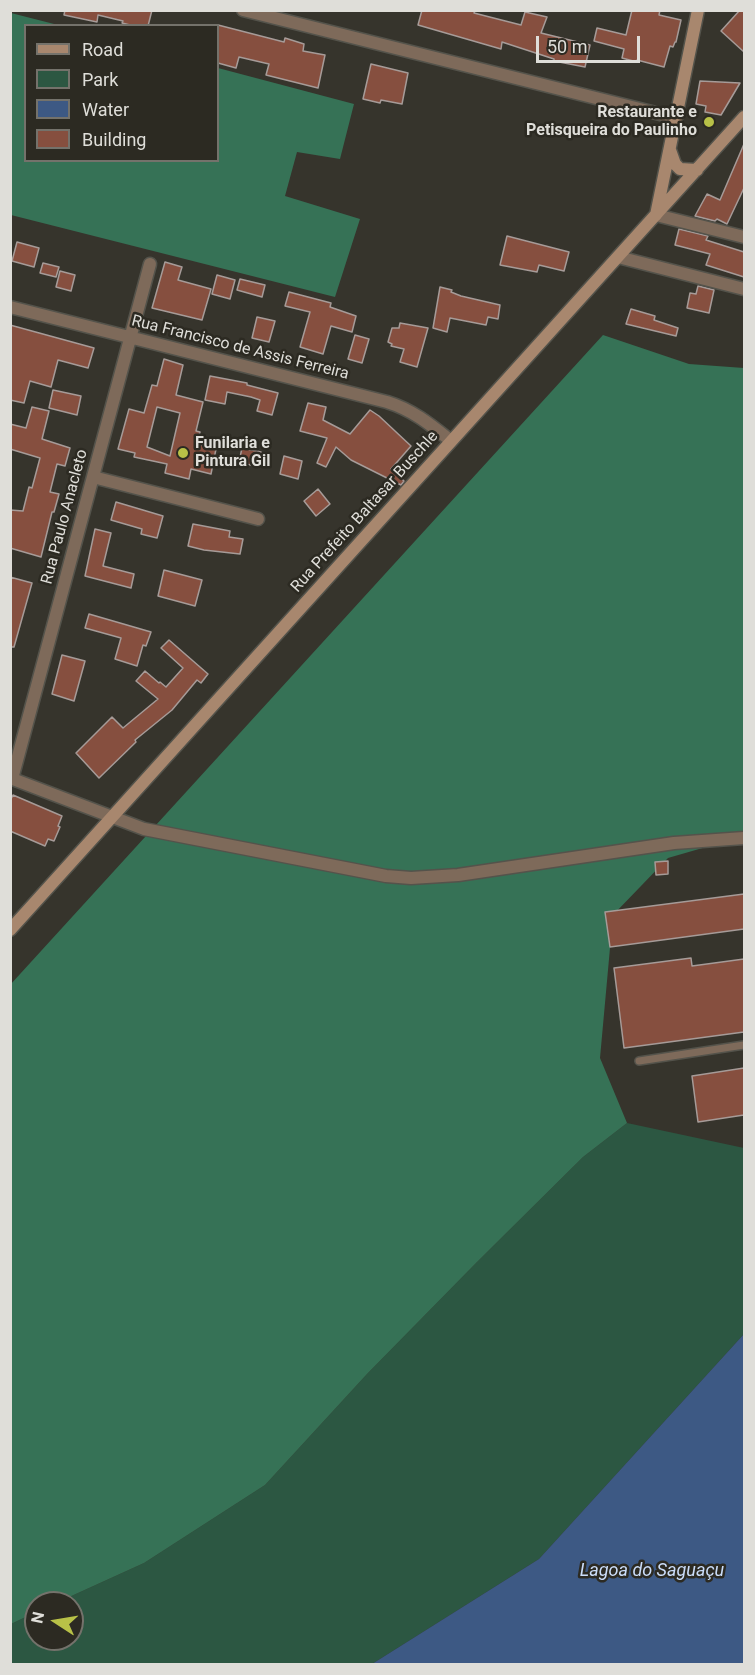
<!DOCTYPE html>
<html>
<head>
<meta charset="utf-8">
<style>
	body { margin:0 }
	#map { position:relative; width:755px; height:1675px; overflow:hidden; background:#36342c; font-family:Roboto,sans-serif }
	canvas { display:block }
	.frame { position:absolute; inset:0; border:12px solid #dfded9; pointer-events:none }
	.legend { position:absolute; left:24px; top:24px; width:195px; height:138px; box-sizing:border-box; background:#2c2a22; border:2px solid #74726b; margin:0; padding:8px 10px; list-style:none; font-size:18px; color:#dfded9 }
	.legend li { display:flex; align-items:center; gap:12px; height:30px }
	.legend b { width:30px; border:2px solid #74726b }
	.north { position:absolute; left:24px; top:1591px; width:60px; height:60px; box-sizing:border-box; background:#2c2a22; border:2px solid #74726b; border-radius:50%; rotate:282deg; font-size:16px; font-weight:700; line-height:24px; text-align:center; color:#dfded9 }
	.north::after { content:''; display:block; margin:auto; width:21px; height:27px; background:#b8c147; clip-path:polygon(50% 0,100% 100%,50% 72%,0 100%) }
	.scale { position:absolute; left:536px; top:36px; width:104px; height:27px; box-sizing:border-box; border:3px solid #dfded9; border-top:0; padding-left:8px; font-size:18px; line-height:21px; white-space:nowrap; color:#dfded9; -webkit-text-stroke:4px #2c2a22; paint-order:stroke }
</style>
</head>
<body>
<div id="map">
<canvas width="755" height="1675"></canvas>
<div class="frame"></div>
<ul class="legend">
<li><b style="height:8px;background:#a8876e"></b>Road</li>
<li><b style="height:16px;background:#2c5742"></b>Park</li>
<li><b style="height:16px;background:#3d5984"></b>Water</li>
<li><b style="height:16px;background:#864f3f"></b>Building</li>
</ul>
<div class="north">N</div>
<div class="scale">50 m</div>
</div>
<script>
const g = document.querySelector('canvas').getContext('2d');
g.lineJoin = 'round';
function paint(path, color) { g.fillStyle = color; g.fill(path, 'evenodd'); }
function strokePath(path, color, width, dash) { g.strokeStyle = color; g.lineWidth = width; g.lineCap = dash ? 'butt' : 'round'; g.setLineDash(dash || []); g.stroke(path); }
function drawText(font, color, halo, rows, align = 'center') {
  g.font = font + ' Roboto,sans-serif'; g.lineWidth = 5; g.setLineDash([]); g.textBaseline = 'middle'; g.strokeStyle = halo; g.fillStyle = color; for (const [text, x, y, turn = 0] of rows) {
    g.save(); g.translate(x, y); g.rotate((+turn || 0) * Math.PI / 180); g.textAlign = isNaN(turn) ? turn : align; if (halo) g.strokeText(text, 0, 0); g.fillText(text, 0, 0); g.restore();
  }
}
const green = new Path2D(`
	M627,1123l117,25v186l-205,225 -167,105h-361v-40l25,-12v27h36v-36h-16l88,-40 121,-78 102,-111 110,-112 106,-105z`);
const forest = new Path2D(`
	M11,13l47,12 -32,1v134h192v-92l136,36 -14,55 -43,-7 -12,44 75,23 -25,78 -324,-82z
	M603,335l86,29 55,4v468l-76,22 -55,57 -13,143 27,65 -44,34 -106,105 -110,112 -102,111 -121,78 -88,40h-20v9l-25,12 -1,-639z`);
const water = new Path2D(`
	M744,1334v330h-372l167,-105z`);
const building = new Path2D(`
	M65,10h87l-4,16h-14l-12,-3 1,-2 -25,-6 -1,7 -33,-7z
	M422,10h53l-1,3 47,12 4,-13 22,5 -6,16 49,12 -5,22 -31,-6v-2l-52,-17 -1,7 -83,-24z
	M632,10h28l-1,5 22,5 -5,22h-1l-2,5 -3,-1 -6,21 -27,-7v2l-15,-4 2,-9 -30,-8 3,-13 29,7z
	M740,10h4v42l-23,-21z
	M218,25l66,17 1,-4 19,6 -1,7 22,4 -7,33 -52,-13 3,-11 -30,-7 -3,11 -18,-5z
	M371,64l37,9 -6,31 -21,-4 -1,3 -17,-4z
	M700,81l40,2 -19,32 -16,-3 1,-6 -10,-2z
	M744,144v44l-17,36 -10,-5 -2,2 -20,-5 12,-22 13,6z
	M679,229l29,7 -2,4 38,12v25l-38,-12 4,-11 -35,-9z
	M507,236l62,16 -5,19 -25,-6 -2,7 -37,-7z
	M17,242l22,6 -5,19 -22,-6z
	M165,262l17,5 -4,13 33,9 -9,31 -50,-12z
	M43,263l16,4 -3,10 -16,-4z
	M60,271l15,4 -4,16 -15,-4z
	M217,275l18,5 -5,19 -18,-5z
	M240,279l25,6 -3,12 -25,-7z
	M698,286l16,4 -5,23 -22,-5 3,-15 6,1z
	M440,287l12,3 -1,2 10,4 39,9 -2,14 -10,-2 -2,8 -36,-7 -3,14 -14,-4z
	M289,292l42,11 -1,4 26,9 -4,16 -21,-6 -8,28 -23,-7 10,-35 -25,-6z
	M631,309l24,7 -1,4 24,8 -2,8 -50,-12z
	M257,317l18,4 -6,21 -17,-4z
	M400,323l28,5 -11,39 -17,-5 4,-13 -13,-3 1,-2 -4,-2 4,-14h7z
	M10,325l84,23 -6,20 -30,-8 -7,27 -21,-6 -6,22 -14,-3z
	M355,335l14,4 -7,24 -14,-4z
	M164,359l19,6 -7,30 27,7 -7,29 4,1 -3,12 19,5 -5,25 -20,-5 -2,10 -24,-6 2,-9 -33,-7 1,-4 -17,-4 11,-40 15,4 8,-28 5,1zM157,407l23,6 -10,43 -23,-9z
	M210,376l37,7v2l31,8 -6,22 -15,-4 3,-11 -9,-3 -24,-5 -2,12 -20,-4z
	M53,390l28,6 -4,19 -28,-7z
	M308,403l18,4 -3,13 27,14 20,-24 9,6 32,30 -20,23 13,12 -3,4 -50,-25 -15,-13 -10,20 -9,-4 10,-25 -27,-7z
	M32,407l17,4 -7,28 28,9 -5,18 -8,-2 -7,28 9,2 -5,18h-2l-11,45 -31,-9v-38l13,1 6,-24 3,1 8,-30 -30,-9v-25l16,4z
	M242,448l19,4 -3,15 -19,-5z
	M284,456l18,5 -4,18 -18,-5z
	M318,489l12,15 -14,12 -12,-15z
	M116,502l47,14 -6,22 -16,-4 1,-5 -31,-9z
	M193,524l37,7 -1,6 14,2 -3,15 -36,-4 -16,-4z
	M95,529l16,4 -8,33 31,8 -3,14 -46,-12z
	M164,570l38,10 -7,26 -37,-10z
	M10,577l22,6 -18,64h-4z
	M89,614l62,18 -5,14 -3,-1 -6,21 -22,-7 6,-21 -36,-10z
	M169,640l39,34 -7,9 -4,-3 -25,30 -37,30 1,2 -37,36 -23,-25 36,-36 11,11 35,-29 -22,-18 9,-10 14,12 1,-1 6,5 17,-19 -22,-20z
	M62,655l23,6 -11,40 -22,-7z
	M13,795l49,21 -4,10 2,1 -6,14 -6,-2 -3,7 -35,-15v-30z
	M668,861v13l-12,1 -1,-13z
	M744,894v35l-134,18 -5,-35z
	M691,958l1,8 52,-7v73l-120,16 -10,-80z
	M744,1068v47l-46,7 -6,-46z`);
const lane = new Path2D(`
	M639,1061l105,-16`);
const street = new Path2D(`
	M243,10l433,108
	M656,215l88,22
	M618,257l126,32
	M10,307l377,95c26,8 44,23 64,39
	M93,477l165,42
	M10,778l134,51 242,47 25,2 47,-3 216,-32 70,-5
	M12,779l138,-515`);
const secondary = new Path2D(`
	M670,150l5,14 5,5 17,1
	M656,215l42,-205
	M10,930l734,-813`);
const markers = [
	[709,122,6,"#b8c147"],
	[183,453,6,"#b8c147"]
];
const poiNames = [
	["Restaurante e",697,113],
	["Petisqueira do Paulinho",697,131],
	["Funilaria e",195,444,"left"],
	["Pintura Gil",195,462,"left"]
];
const streetNames = [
	["Rua Francisco de Assis Ferreira",240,348,14],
	["Rua Prefeito Baltasar Buschle",365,512,-48],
	["Rua Paulo Anacleto",65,517,-75]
];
const waterNames = [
	["Lagoa do Saguaçu",652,1571]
];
paint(green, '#2c5742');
paint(forest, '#367256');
paint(water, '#3d5984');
paint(building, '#864f3f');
strokePath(building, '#a69b98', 1.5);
strokePath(lane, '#54534b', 10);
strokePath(street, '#54534b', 15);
strokePath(secondary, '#54534b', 15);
strokePath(lane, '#7e6a5a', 7);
strokePath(street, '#7e6a5a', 12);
strokePath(secondary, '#a8876e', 12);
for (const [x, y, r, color] of markers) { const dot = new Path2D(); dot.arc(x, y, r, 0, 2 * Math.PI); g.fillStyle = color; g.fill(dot); strokePath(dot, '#2c2a22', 2); }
drawText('bold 16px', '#dfded9', '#2c2a22', poiNames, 'right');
drawText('16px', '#dfded9', '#2c2a22', streetNames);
drawText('italic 18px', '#cbddf9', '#2c2a22', waterNames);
</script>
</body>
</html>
